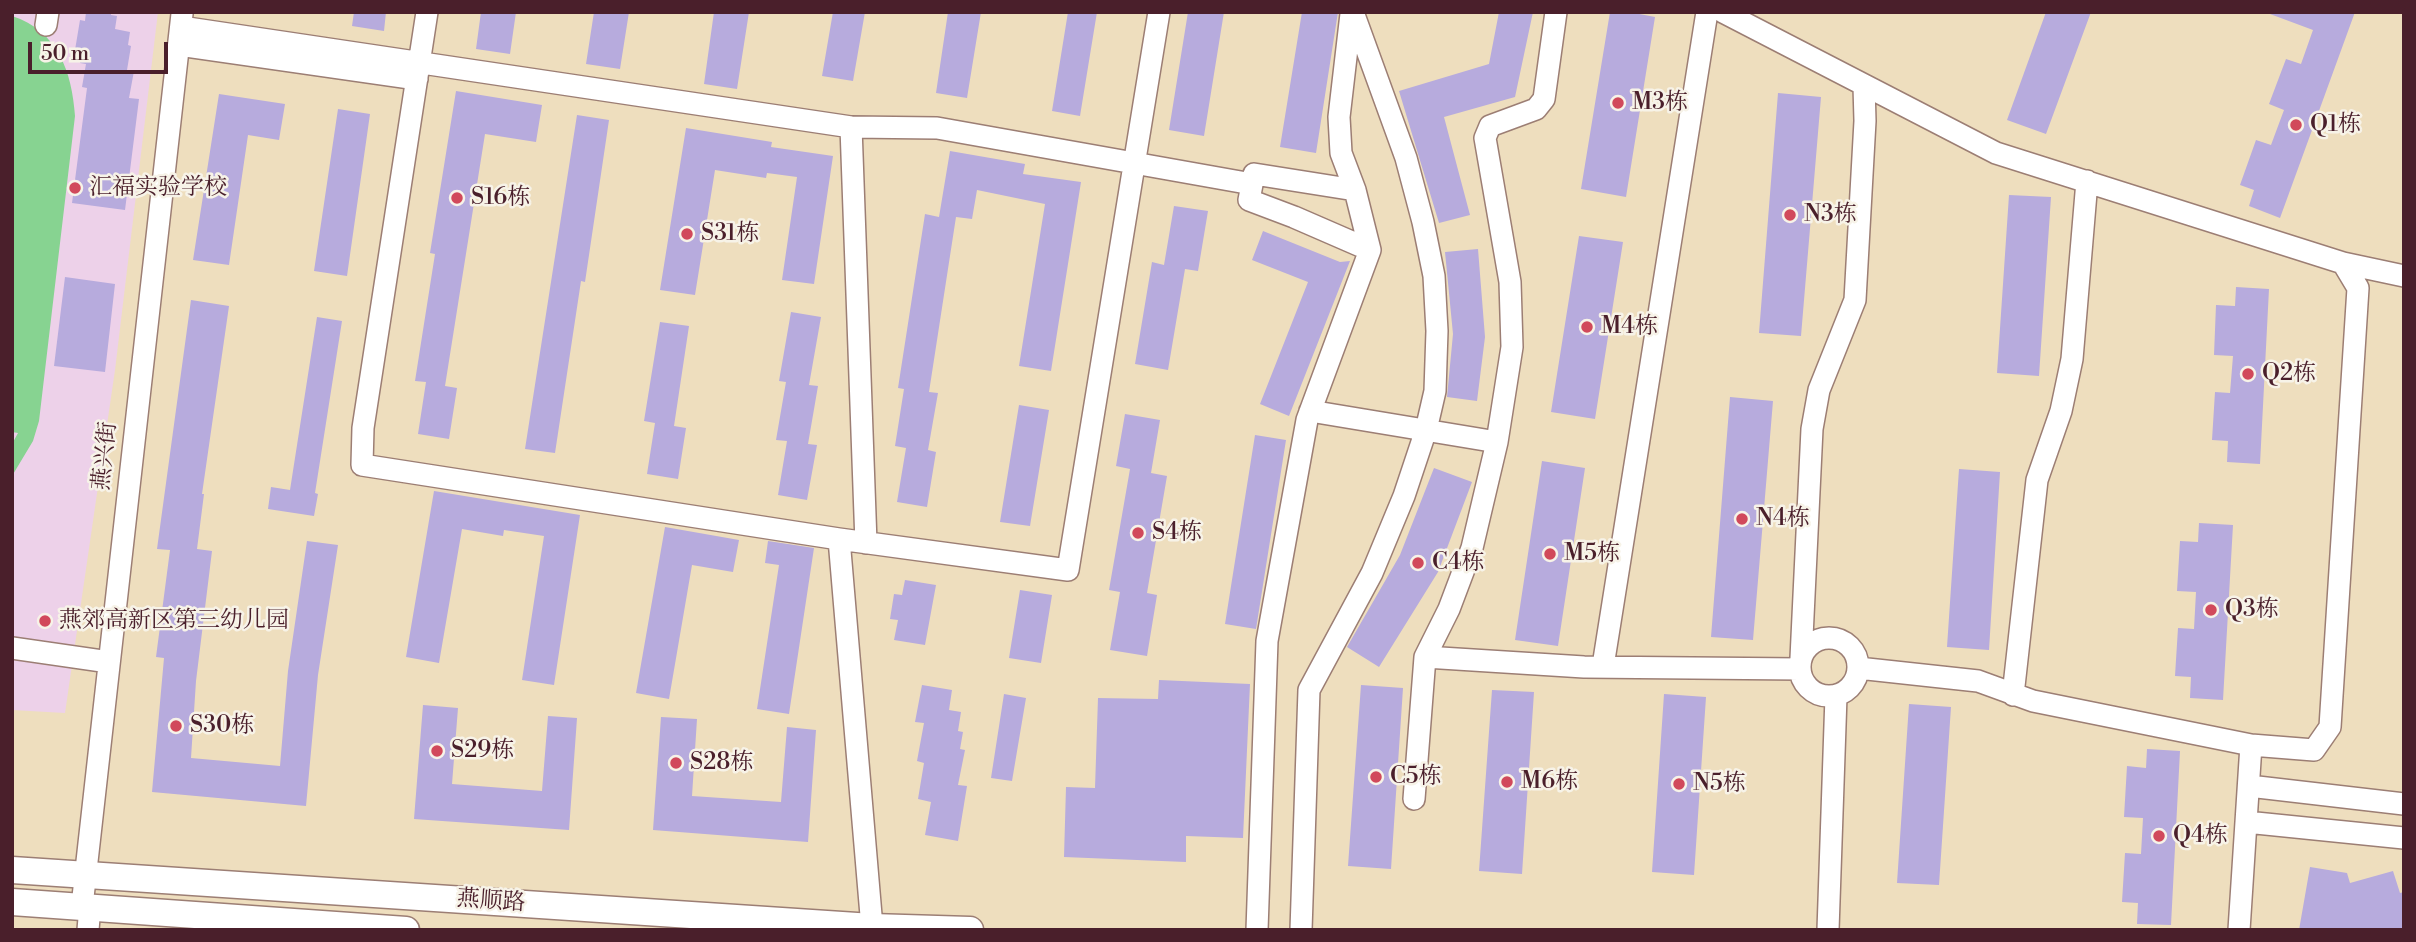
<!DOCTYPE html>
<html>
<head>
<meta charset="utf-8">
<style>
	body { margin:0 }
	#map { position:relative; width:2416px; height:942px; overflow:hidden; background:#eedebe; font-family:"Libre Bodoni",serif }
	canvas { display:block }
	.frame { position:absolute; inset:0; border:14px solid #4a1f2b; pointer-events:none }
	.scale { position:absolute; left:28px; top:42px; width:140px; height:32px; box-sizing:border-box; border:4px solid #4a1f2b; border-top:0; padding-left:9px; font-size:21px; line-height:24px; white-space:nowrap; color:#4a1f2b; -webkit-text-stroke:5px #f7f3e8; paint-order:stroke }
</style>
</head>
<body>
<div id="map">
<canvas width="2416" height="942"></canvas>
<div class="frame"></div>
<div class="scale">50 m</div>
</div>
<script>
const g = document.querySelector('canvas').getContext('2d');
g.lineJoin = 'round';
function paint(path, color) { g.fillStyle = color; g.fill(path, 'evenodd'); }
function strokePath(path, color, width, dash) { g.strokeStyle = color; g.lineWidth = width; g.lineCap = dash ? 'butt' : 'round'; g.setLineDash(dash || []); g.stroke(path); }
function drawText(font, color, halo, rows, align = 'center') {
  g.font = font + ' "Libre Bodoni","Noto Serif SC",serif'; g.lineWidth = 5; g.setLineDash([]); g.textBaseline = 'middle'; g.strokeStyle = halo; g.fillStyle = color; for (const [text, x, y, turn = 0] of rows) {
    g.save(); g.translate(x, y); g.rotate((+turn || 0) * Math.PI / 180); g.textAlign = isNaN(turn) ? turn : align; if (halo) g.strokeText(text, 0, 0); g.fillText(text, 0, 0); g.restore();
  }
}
const built = new Path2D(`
	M12,12h146l-43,358 -50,343 -53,-3z`);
const green = new Path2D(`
	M12,16c46,15 60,56 63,100l-36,305 -6,20 -21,35v-32l6,-11 -6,-1z`);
const building = new Path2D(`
	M86,12h25v3l6,1 -2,13 15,3 -2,13 3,1 -4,24 7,1 -5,27 10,1 -14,111 -53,-7 15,-115 -5,-1 4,-23 -6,-1 2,-12 -7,-1 5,-30 5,1z
	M354,12h32l-2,19 -32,-5z
	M481,12h35l-6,42 -34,-5z
	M594,12h35l-9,57 -34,-5z
	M714,12h35l-12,77 -33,-5z
	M833,12h32l-12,69 -31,-5z
	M948,12h33l-14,86 -31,-5z
	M1068,12h29l-17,104 -28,-5z
	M1188,12h36l-20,124 -35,-6z
	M1302,12h36l-22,141 -36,-6z
	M1499,12h34l-18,85 -71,20 26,98 -31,8 -40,-132 90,-27z
	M1610,12h19l26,5 -29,180 -45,-8z
	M2046,12h45l-45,122 -39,-14z
	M2270,12h85l-75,206 -31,-12 5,-16 -14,-5 16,-45 15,5 13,-35 -15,-6 17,-45 15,5 12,-34 -43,-16z
	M456,91l86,14 -6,37 -51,-8 -40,252 12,2 -8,51 -31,-5 8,-52 -11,-1 20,-127 -5,-1z
	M1778,93l43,4 -20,239 -42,-3z
	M219,94l66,10 -6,36 -31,-5 -19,130 -36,-5z
	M338,109l32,5 -23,162 -33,-5z
	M577,115l32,5 -24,162 -4,-1 -26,172 -30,-4z
	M686,128l86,14 -1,5 62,9 -19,128 -32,-4 15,-103 -30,-4 -1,5 -51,-8 -20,125 -35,-5z
	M950,151l75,13 -2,10 58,8 -30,189 -32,-5 26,-162 -68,-14 -5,29 -16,-2 -27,175 9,1 -10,57 8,2 -9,55 -30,-5 9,-54 -11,-2 9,-57 -6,-1 27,-174 14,3z
	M2009,195l42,2 -12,179 -42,-3z
	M1174,206l34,5 -10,60 -13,-2 -17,101 -33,-6 17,-102 12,3z
	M1263,231l77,31 10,-1 -61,155 -29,-12 48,-122 -56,-22z
	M1579,236l44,6 -28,177 -44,-7z
	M1478,249l7,88 -8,64 -30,-4 6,-63 -8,-82z
	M65,277l50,7 -10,88 -51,-6z
	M2236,287l33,2 -9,175 -33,-2 1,-21 -16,-1 3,-48 15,1 3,-37 -19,-1 2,-50 19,1z
	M191,300l38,6 -27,188h2l-7,55 15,2 -16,130 -5,77 89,8 8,-95 19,-130 31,4 -20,130 -12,131 -154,-14 12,-134 -8,-1 14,-107 -13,-1z
	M791,312l30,5 -12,68 9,1 -10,58 9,1 -10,55 -29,-5 9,-54 -11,-1 10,-58 -7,-1z
	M317,317l25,4 -27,172 3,1 -4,22 -46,-7 3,-22 19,3z
	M660,322l29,4 -15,100 12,2 -8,51 -31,-5 8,-51 -11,-2z
	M1730,397l43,4 -20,239 -42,-3z
	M1019,405l30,5 -19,116 -30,-4z
	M1125,414l35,6 -9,53 16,3 -20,117 10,2 -10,61 -37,-6 10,-58 -11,-2 21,-121 -14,-3z
	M1255,435l31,5 -30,189 -31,-5z
	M1542,461l43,7 -27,178 -43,-6z
	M1434,468l38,14 -34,90 -59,95 -32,-20 53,-92z
	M1959,469l41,3 -11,178 -42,-3z
	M434,491l146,24 -26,170 -32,-5 22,-144 -40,-6 -1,6 -41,-7 -23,134 -33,-6z
	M2199,523l34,2 -10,175 -33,-2 1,-21 -16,-1 3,-48 16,1 2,-37 -19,-1 3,-50 18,1z
	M665,527l74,13 -6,32 -41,-7 -23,134 -33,-6z
	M768,541l46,7 -25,166 -32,-5 22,-144 -14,-2z
	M905,580l31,5 -11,60 -31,-5 4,-20 -8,-1 4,-25 8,1z
	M1020,590l32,5 -11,68 -32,-5z
	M1159,680l91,4 -7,154 -57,-2v26l-122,-5 2,-70 29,1 3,-90 60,1z
	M922,685l30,5 -3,20 12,2 -3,19 5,1 -3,17 5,1 -7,35 9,1 -9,55 -33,-6 6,-33 -13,-3 6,-36 -7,-2 7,-38 -9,-1z
	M1361,685l42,3 -12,181 -43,-3z
	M1492,690l42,2 -12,182 -43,-3z
	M1004,694l22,4 -14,83 -21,-3z
	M1664,694l42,3 -12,178 -42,-3z
	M1909,704l42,3 -12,178 -42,-2z
	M423,705l35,3 -6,76 90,7 6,-75 29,2 -8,112 -155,-11z
	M661,717l36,2 -5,77 89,6 6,-75 29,3 -8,112 -155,-12z
	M2147,749l33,2 -9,174 -34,-1 1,-21 -16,-1 3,-49 16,1 2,-36 -19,-1 3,-51 19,2z
	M2310,867l37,6 3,10 43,-12 7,22 4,-1v38h-105z`);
const minor = new Path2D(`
	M427,12l-64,416 -1,37 477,74 229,31 91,-558
	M1723,12l273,141 347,110 15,25 -28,439 -16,23 -63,-5 -12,185
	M46,25l2,-13
	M181,27l670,100 86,1 315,56
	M179,45l238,34
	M851,127l15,416
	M1355,190l-101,-16 -5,26 45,17 76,33
	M2343,263l61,13
	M1310,411l187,31
	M839,539l33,388
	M1800 667a29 29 0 1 1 58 0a29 29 0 1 1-58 0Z
	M12,648l97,14
	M1425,657l159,10 216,2
	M1801,658l11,-229 7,-39 36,-90 10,-179 -1,-35
	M1603,666l104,-654
	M1858,668l120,13 55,20 218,44
	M2013,695l24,-215 24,-69 11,-52 15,-178
	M2249,786l155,18
	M1414,799l11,-142 24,-48 23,-61 25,-106 15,-95 -2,-65 -25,-144 5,-12 46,-17 8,-10 12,-87
	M2246,822l158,16
	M82,906l100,-892
	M88,930l2,-24
	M1257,930l10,-289 40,-221 63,-170 -15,-60 -14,-37 -2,-36 12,-103
	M1301,930l8,-240 63,-117 32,-77 22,-66 9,-39 2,-60 -3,-55 -11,-54 -17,-64 -53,-146
	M1828,930l8,-234`);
const major = new Path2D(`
	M12,870l860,57 98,3
	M12,902l394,28`);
const markers = [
	[1618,103,7,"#d1495b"],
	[2296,125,7,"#d1495b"],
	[75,188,7,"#d1495b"],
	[457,198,7,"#d1495b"],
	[1790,215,7,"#d1495b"],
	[687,234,7,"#d1495b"],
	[1587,327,7,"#d1495b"],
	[2248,374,7,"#d1495b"],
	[1742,519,7,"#d1495b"],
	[1138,533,7,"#d1495b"],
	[1550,554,7,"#d1495b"],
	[1418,563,7,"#d1495b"],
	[2211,610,7,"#d1495b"],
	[45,621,7,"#d1495b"],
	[176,726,7,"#d1495b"],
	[437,751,7,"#d1495b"],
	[676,763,7,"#d1495b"],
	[1376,777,7,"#d1495b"],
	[1507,782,7,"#d1495b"],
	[1679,784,7,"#d1495b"],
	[2159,836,7,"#d1495b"]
];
const poiNames = [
	["M3栋",1632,103],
	["Q1栋",2310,125],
	["汇福实验学校",89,188],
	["S16栋",471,198],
	["N3栋",1804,215],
	["S31栋",701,234],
	["M4栋",1601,327],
	["Q2栋",2262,374],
	["N4栋",1756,519],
	["S4栋",1152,533],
	["M5栋",1564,554],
	["C4栋",1432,563],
	["Q3栋",2225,610],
	["燕郊高新区第三幼儿园",59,621],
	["S30栋",190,726],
	["S29栋",451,751],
	["S28栋",690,763],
	["C5栋",1390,777],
	["M6栋",1521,782],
	["N5栋",1693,784],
	["Q4栋",2173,836]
];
const streetNames = [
	["燕兴街",106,456,-84],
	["燕顺路",491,902,4]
];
paint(built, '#edd1e9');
paint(green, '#87d391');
paint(building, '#b7abdd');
strokePath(minor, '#9c7e74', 24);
strokePath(major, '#9c7e74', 29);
strokePath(minor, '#fff', 21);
strokePath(major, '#fff', 26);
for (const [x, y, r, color] of markers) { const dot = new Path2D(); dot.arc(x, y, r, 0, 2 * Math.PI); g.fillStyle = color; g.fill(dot); strokePath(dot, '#f7f3e8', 2.5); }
drawText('23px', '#4a1f2b', '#f7f3e8', poiNames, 'left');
drawText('23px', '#4a1f2b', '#f7f3e8', streetNames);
</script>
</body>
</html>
